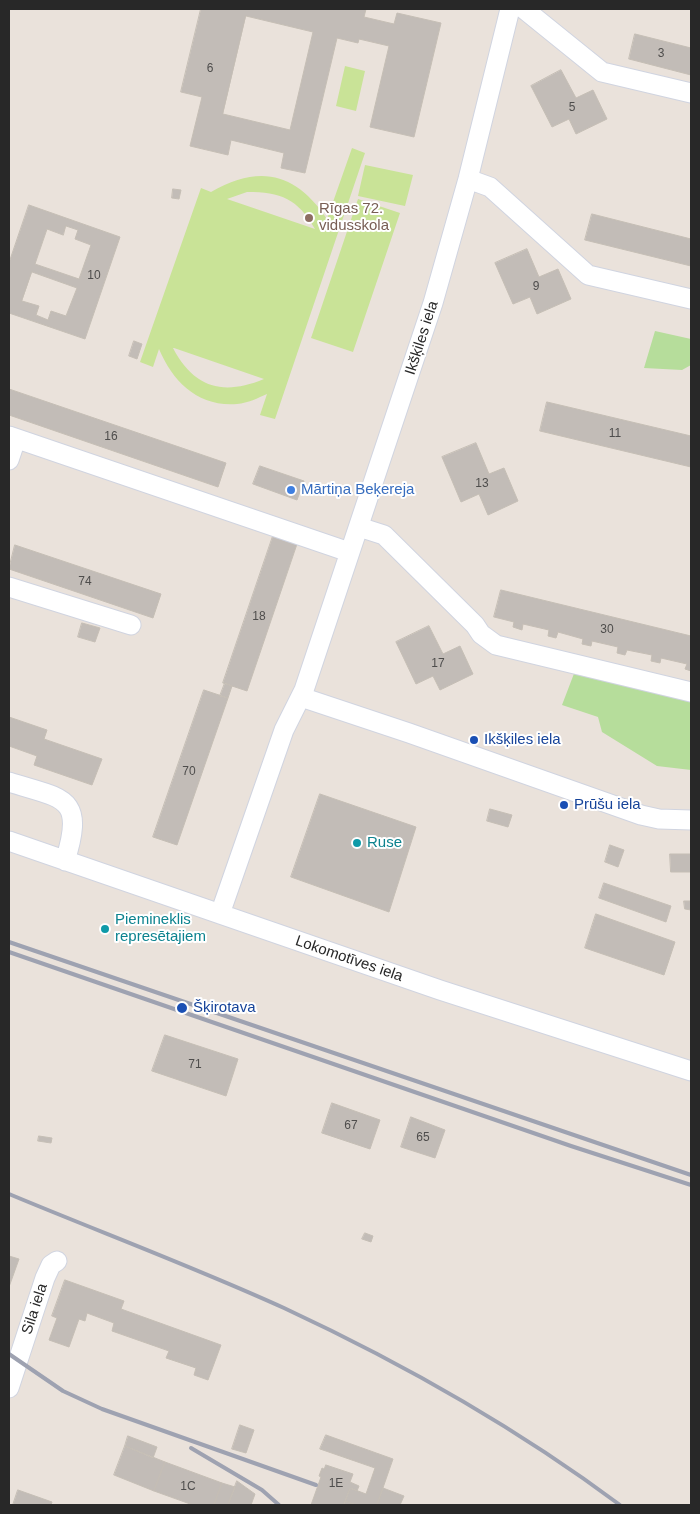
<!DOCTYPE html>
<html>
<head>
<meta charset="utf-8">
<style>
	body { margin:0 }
	#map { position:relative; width:700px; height:1514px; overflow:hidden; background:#eae2db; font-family:Helvetica,sans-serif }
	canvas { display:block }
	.frame { position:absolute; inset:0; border:10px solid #282828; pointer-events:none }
</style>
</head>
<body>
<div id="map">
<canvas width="700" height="1514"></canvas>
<div class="frame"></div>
</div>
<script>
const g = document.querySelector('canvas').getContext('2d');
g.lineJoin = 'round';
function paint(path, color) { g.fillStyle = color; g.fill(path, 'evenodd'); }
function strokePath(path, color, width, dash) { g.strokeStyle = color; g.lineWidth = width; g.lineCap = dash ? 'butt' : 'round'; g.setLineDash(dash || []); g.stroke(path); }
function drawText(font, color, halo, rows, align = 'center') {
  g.font = font + ' Helvetica,sans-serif'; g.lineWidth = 4; g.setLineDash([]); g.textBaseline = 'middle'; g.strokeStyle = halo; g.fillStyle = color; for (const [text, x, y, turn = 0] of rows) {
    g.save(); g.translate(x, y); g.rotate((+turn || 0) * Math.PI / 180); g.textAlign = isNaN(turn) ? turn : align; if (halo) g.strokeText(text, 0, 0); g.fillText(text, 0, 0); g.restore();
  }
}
const green = new Path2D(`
	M655,331l36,8v26l-9,5 -38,-2z
	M575,671l116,31v68l-34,-4 -55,-34 -4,-15 -36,-12z`);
const pitch = new Path2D(`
	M345,66l20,5 -9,40 -20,-5z
	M352,148l13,5 -90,266 -15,-4 7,-21c-9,4 -19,9 -30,10 -39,3 -64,-22 -78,-55l-6,18 -13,-5 61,-174 10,4c49,-28 85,-19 116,27zM247,192c34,0 51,7 68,37l-88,-30zM173,348h1l90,31c-41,17 -70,9 -91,-31z
	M365,165l48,10 -8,31 -47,-10z
	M358,199l42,14 -47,139 -42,-14z`);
const building = new Path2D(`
	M201,9h165l-2,8 30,7 3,-11 44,10 -27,114 -44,-10 19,-81 -30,-7 -1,4 -21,-5 -32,135 -24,-5 3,-15 -53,-13 -3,15 -38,-9 12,-49 -21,-5zM246,16l67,16 -23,98 -67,-16z
	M635,34l56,14v27l-62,-16z
	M561,70l15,28 17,-8 14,29 -31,15 -7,-15 -17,8 -21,-41z
	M173,189l8,1 -2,9 -7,-1z
	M29,205l91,32 -35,102 -76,-26v-50zM66,226l12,4 -3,9 16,6 -12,34 -44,-15 12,-35 16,6zM32,272l45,16 -11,28 -15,-5 -3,9 -12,-5 3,-9 -17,-5z
	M592,214l99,25v27l-106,-26z
	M527,249l12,28 19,-8 13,30 -34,15 -7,-17 -17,7 -18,-41z
	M134,341l8,3 -5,15 -8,-3z
	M9,389l217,74 -8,24 -209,-72z
	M547,402l144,34v31l-151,-36z
	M476,443l13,31 15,-6 14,33 -30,14 -9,-21 -18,8 -19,-45z
	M260,466l44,15 -7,19 -44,-16z
	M273,536l24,8 -50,147 -24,-8z
	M15,545l146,49 -8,24 -144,-49z
	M501,590l190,46v35l-6,-2 2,-5 -26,-6 -1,5 -9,-2 1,-6 -25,-5 -2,5 -8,-2 1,-6 -26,-6 -1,5 -9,-2 1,-5 -25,-7 -2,6 -8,-2 1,-6 -26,-6 -1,6 -9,-3 1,-5 -20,-5z
	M82,623l18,5 -5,14 -17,-5z
	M429,626l14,28 17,-8 13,28 -33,16 -7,-14 -17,8 -20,-42z
	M225,683l7,3 -4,12 -8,-2z
	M204,690l24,8 -51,147 -24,-8z
	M9,717l38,13 -3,9 58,20 -10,26 -58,-20 3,-9 -28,-10z
	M320,794l96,33 -27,85 -98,-35z
	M490,809l22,6 -4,12 -21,-6z
	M610,845l14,5 -6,17 -13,-5z
	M670,854h21v18h-20z
	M604,883l67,23 -5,16 -67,-24z
	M684,901h7v9l-6,-1z
	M596,914l79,28 -11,33 -79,-27z
	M165,1035l73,24 -12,37 -74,-25z
	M332,1103l48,17 -10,29 -48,-16z
	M411,1117l34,13 -10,28 -34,-11z
	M39,1136l13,2 -1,5 -13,-2z
	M365,1233l8,3 -2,6 -9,-3z
	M9,1256l10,3 -10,28z
	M65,1280l59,21 -3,8 100,36 -13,35 -14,-5 2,-7 -30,-10 3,-7 -57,-20 2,-8 -27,-10 -2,8 -6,-2 -10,28 -20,-7 8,-22 -5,-2z
	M240,1425l14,5 -8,23 -14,-4z
	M326,1435l67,24 -16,46h-20l-12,-4 5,-13 16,6 9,-26 -55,-19z
	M128,1436l29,11 -4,11 -28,-12z
	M125,1446l40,16 -11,29 -40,-16z
	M165,1462l57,21 -8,22h-21l-39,-14z
	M326,1465l27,9 -3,8 9,4 -2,5 -7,-3 -6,17h-33l10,-28 -2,-1 3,-8 2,1z
	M237,1481l18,13 -4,11h-23z
	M222,1483l13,4 -7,18h-14z
	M383,1488l21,8 -4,9h-23z
	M18,1490l34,12 -1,3h-38z
	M345,1501l12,4h-13z`);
const minor = new Path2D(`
	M524,9l78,63 89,21
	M468,179l22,8 98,88 103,24
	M9,436l340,116
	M9,460l7,-21
	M359,527l25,8 91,90 6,9 15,11 195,47
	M9,587l122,38
	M301,697l108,36 232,82 18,4 32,1
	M9,782c53,17 77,13 56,79
	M9,841l431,149 251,81
	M220,914l64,-184 20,-40 129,-387 35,-124 42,-170
	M9,1388l36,-110 6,-13 6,-4`);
const rail = new Path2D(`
	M9,942l682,233
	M9,952l562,194 120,39
	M9,1194c91,38 185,73 275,114 116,54 234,121 336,197
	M9,1354l54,37 39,18 214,76
	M191,1448l71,42 17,15`);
const markers = [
	[309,218,5,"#8d6e63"],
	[291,490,5,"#3f7fe0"],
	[474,740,5,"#1a4fb4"],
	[564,805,5,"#1a4fb4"],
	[357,843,5,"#0f9aa8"],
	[105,929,5,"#0f9aa8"],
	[182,1008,6,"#1a4fb4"]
];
const numberNames = [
	["3",661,54],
	["6",210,69],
	["5",572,108],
	["10",94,276],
	["9",536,287],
	["11",615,434],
	["16",111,437],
	["13",482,484],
	["74",85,582],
	["18",259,617],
	["30",607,630],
	["17",438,664],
	["70",189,772],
	["71",195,1065],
	["67",351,1126],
	["65",423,1138],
	["1E",336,1484],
	["1C",188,1487]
];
const educationNames = [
	["Rīgas 72.",319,209],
	["vidusskola",319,226]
];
const streetNames = [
	["Ikšķiles iela",422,338,-72],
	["Lokomotīves iela",349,959,19],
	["Sila iela",35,1309,-72]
];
const shopNames = [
	["Mārtiņa Beķereja",301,490]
];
const transitNames = [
	["Ikšķiles iela",484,740],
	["Prūšu iela",574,805],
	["Šķirotava",193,1008]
];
const cultureNames = [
	["Ruse",367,843],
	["Piemineklis",115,920],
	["represētajiem",115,937]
];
paint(green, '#b6dd9b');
paint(pitch, '#c9e397');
paint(building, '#c2bcb7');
strokePath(building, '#c5beb5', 1);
strokePath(minor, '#d0d4e0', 21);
strokePath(minor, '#fff', 19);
strokePath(rail, '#9ea2b1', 4);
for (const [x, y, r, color] of markers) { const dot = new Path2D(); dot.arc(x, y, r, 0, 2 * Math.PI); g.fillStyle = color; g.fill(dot); strokePath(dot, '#fff', 2); }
drawText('12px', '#4e4d4c', null, numberNames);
drawText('15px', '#785e54', '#fff', educationNames, 'left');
drawText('15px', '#282828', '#fff', streetNames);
drawText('15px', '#366cbe', '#fff', shopNames, 'left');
drawText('15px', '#164399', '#fff', transitNames, 'left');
drawText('15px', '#0d838f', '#fff', cultureNames, 'left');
</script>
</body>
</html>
